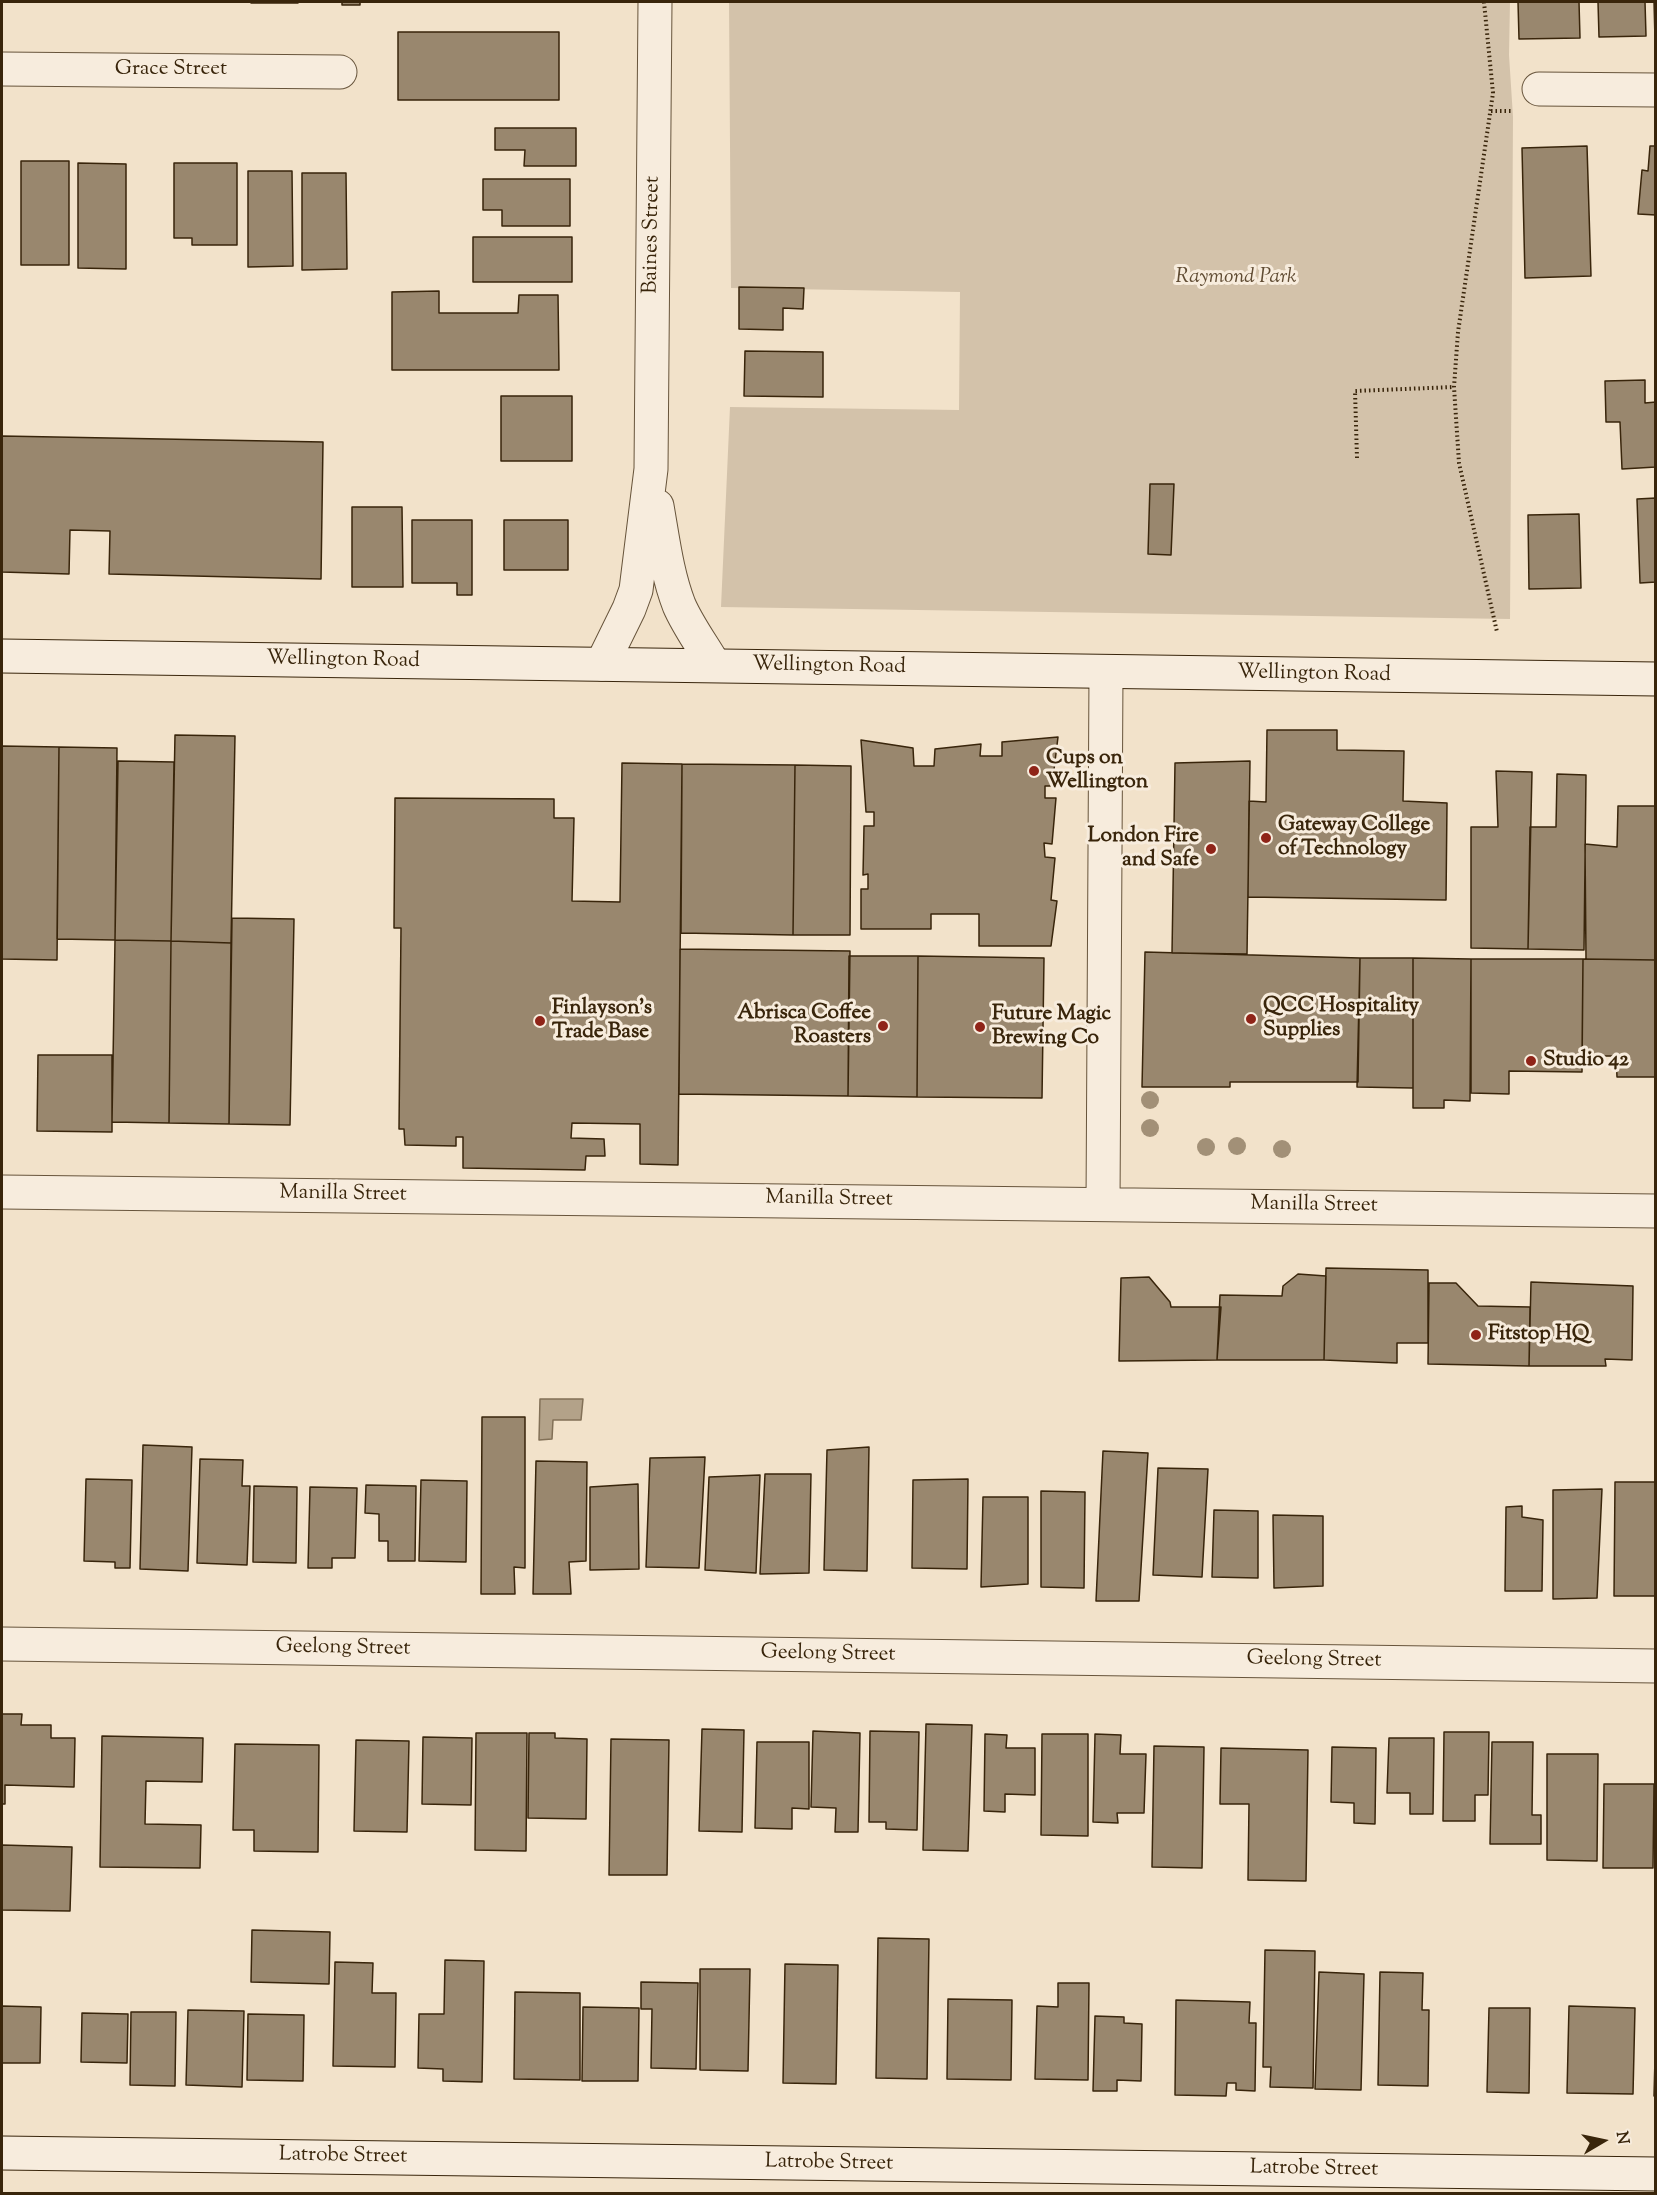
<!DOCTYPE html>
<html>
<head>
<meta charset="utf-8">
<style>
	body { margin:0 }
	#map { position:relative; width:1657px; height:2195px; overflow:hidden; background:#f2e2ca; font-family:"Sorts Mill Goudy",serif }
	canvas { display:block }
	.frame { position:absolute; inset:0; border:3px solid #39250b; pointer-events:none }
	.north { position:absolute; left:1573px; top:2111px; width:60px; height:60px; -webkit-text-stroke:4px #f7ecdd; paint-order:stroke; rotate:81deg; font-size:16px; font-weight:700; line-height:24px; text-align:center; color:#39250b }
	.north::after { content:''; display:block; margin:auto; width:21px; height:27px; background:#39250b; clip-path:polygon(50% 0,100% 100%,50% 72%,0 100%) }
</style>
</head>
<body>
<div id="map">
<canvas width="1657" height="2195"></canvas>
<div class="frame"></div>
<div class="north">N</div>
</div>
<script>
const g = document.querySelector('canvas').getContext('2d');
g.lineJoin = 'round';
function paint(path, color) { g.fillStyle = color; g.fill(path, 'evenodd'); }
function strokePath(path, color, width, dash) { g.strokeStyle = color; g.lineWidth = width; g.lineCap = dash ? 'butt' : 'round'; g.setLineDash(dash || []); g.stroke(path); }
function drawText(font, color, halo, rows, align = 'center') {
  g.font = font + ' "Sorts Mill Goudy",serif'; g.lineWidth = 6; g.setLineDash([]); g.textBaseline = 'middle'; g.strokeStyle = halo; g.fillStyle = color; for (const [text, x, y, turn = 0] of rows) {
    g.save(); g.translate(x, y); g.rotate((+turn || 0) * Math.PI / 180); g.textAlign = isNaN(turn) ? turn : align; if (halo) g.strokeText(text, 0, 0); g.fillText(text, 0, 0); g.restore();
  }
}
const green = new Path2D(`
	M729,2h781l-1,53 4,62 -3,502 -789,-12 9,-200 229,3 1,-118 -229,-4z`);
const water = new Path2D(`
	M540,1399h43l-2,21h-28l-1,19 -13,1z`);
const building = new Path2D(`
	M251,2h47v1h-47z
	M342,2h18v3h-18z
	M1518,2h61l1,36 -61,1z
	M1598,2h47l1,34 -47,1z
	M1654,2h2v37h-1z
	M398,32h161v68h-161z
	M495,128h81v38h-52l1,-16h-30z
	M1587,146l4,130 -66,2 -3,-130z
	M1650,146h6v69l-18,-1 4,-44 6,1z
	M21,161h48v104h-48z
	M78,163l48,1v105l-48,-1z
	M174,163h63v82h-45v-7h-18z
	M248,171h44l1,95 -45,1z
	M302,173h44l1,96 -45,1z
	M483,179h87v47h-68v-16h-19z
	M473,237h99v45h-99z
	M739,287l65,1 -1,21 -20,-1v22l-44,-1z
	M439,291v22h79l1,-18h39l1,75h-167v-78z
	M745,351l78,1v45l-79,-1z
	M1645,380v23l11,-1v65l-34,2 -2,-47h-14l-1,-41z
	M501,396h71v65h-71z
	M2,436l321,6 -2,137 -212,-5 1,-43 -40,-1 -1,44 -67,-2z
	M1150,484h24l-3,71 -23,-1z
	M1656,498v84l-16,1 -3,-84z
	M352,507h50l1,80h-51z
	M1579,514l2,74 -52,1 -1,-74z
	M412,520h60v75h-15v-12h-45z
	M504,520h64v50h-64z
	M1267,730h70v20l67,1 -1,50 44,2 -1,97 -198,-3 1,-96 17,1z
	M175,735l60,1 -4,207 -60,-2z
	M1058,737l-6,49h-7v12h11l-4,46 -8,-1 1,14 10,1 -4,42 6,1 -6,45h-72v-32h-48v15h-70v-40h7v-15l-5,1 1,-49h10v-14h-8l-5,-72 52,8 1,18h20l1,-17 46,-5 -1,12h22v-14z
	M2,746l57,1 -2,213 -55,-1z
	M59,747l58,1 -2,192 -58,-1z
	M118,761l56,1 -3,179 -56,-1z
	M1250,761l-3,193 -75,-1 3,-190z
	M622,763l60,1 -4,401 -38,-1v-40l-68,-1 -1,15 33,1 1,17h-19l-1,14 -122,-2v-31h-7v9l-51,-1 -1,-16h-5l2,-201h-7l1,-130 159,1v19h20l-2,83 48,1z
	M682,764l113,1 -2,170 -112,-2z
	M795,765l56,1 -1,169h-57z
	M1496,771l36,1 -4,177 -57,-1v-121h27z
	M1557,774l29,1 -2,175 -56,-1 2,-122h26z
	M1618,806h38v154l-70,-1 -1,-115 32,3z
	M232,918l62,1 -4,206 -61,-1z
	M115,940l56,1 -2,182 -57,-1z
	M171,941l60,2 -2,181 -60,-1z
	M680,949l170,2 -2,145 -169,-2z
	M1145,952l215,6 -2,124h-128v5h-88z
	M849,956h69l-1,141 -69,-1z
	M918,956l126,2 -2,140 -125,-1z
	M1360,958h53v130l-56,-1z
	M1413,958l58,1 -1,142 -26,-1v8h-31z
	M1471,959h112l-1,113 -73,-1v23l-38,-1z
	M1583,959l73,1v117h-39l-1,-21h-34z
	M38,1055h74v77l-75,-1z
	M1326,1268l102,2v73h-31v20l-73,-3z
	M1298,1274l28,2 -2,84h-107l3,-65 62,1 1,-10z
	M1149,1277l21,25 1,5h50l-4,53 -98,1 2,-83z
	M1531,1282l102,4 -1,74 -27,-1 1,7h-77z
	M1429,1283h27l22,23 52,1 -1,59 -101,-2z
	M482,1417h43v151l-11,-1 1,27h-34z
	M143,1445l49,2 -4,124 -48,-2z
	M869,1447l-2,124 -43,-1 3,-120z
	M1103,1451l45,2 -9,148h-43z
	M705,1457l-6,111 -53,-1 4,-109z
	M200,1459l43,1 -1,26h8l-3,79 -50,-2z
	M536,1461l51,1 -1,99 -17,1 2,32h-38z
	M1158,1468l50,1 -6,108 -49,-2z
	M765,1474h46l-2,99 -49,1z
	M760,1475l-4,98 -51,-3 4,-93z
	M86,1479l46,1 -2,88h-15v-6l-31,-1z
	M968,1479l-1,90 -55,-1 1,-88z
	M421,1480l46,1 -1,81 -47,-1z
	M1615,1482h41v114h-42z
	M638,1484l1,85 -49,1v-83z
	M366,1485l50,1 -1,75h-27v-20h-9v-27l-14,-1z
	M254,1486l43,1 -1,76 -43,-1z
	M310,1487l47,1 -2,70h-23v10h-24z
	M1602,1489l-5,109 -44,1v-109z
	M1041,1491l44,1 -1,96 -43,-1z
	M983,1497h45v87l-47,3z
	M1522,1506v11l21,3 -1,71h-37l1,-84z
	M1214,1510l44,1v67l-46,-1z
	M1273,1515l50,1v70l-49,2z
	M2,1707v7h20l-1,11h30v13h24l-1,49 -69,-2v19h-3z
	M926,1724l46,1 -4,126 -45,-1z
	M702,1729l42,1 -2,102 -43,-1z
	M813,1731l47,2 -2,99h-23l1,-24 -25,-1z
	M870,1731l49,1 -2,98 -31,-1v-7h-17z
	M1444,1732h45l-1,63h-13v26h-32z
	M476,1733h51l-1,118 -51,-1z
	M529,1733h26v5l32,1 -1,80 -58,-1z
	M985,1734l22,1 -1,13h29v47l-30,-1v18l-21,-1z
	M1042,1734h46v102l-47,-1z
	M1095,1734l26,1 -1,19h26l-2,59h-27l1,10 -25,-1z
	M102,1736l101,2 -1,44 -56,-1 -1,43 56,1 -1,43 -100,-1z
	M423,1737l49,1 -1,67 -49,-1z
	M1389,1738h45l-1,76h-23v-21h-23z
	M611,1739l58,1 -2,135h-58z
	M356,1740l53,1 -2,91 -53,-1z
	M757,1742h52v67l-17,-1v21l-37,-1z
	M1492,1742h41l-1,73h9v29h-51z
	M235,1744l84,1 -1,107 -64,-1v-21h-21z
	M1154,1746l50,1 -2,121 -50,-1z
	M1332,1747l44,1 -1,76 -21,-1v-20l-23,-1z
	M1221,1748l87,2 -2,131 -58,-1 1,-76h-29z
	M1547,1754h51l-1,107 -50,-1z
	M1604,1784h50l-1,84h-50z
	M2,1845l70,2 -2,64 -68,-1z
	M252,1930l78,2 -1,52 -78,-2z
	M878,1938l51,1 -2,140 -51,-1z
	M1265,1950l50,1 -2,137 -43,-1 1,-20h-8z
	M445,1960l39,1 -2,121 -39,-1v-12l-25,-1 1,-54h25z
	M335,1962l38,1 -1,30h24l-1,74 -62,-1z
	M785,1964l53,1 -2,119 -53,-1z
	M700,1969h50l-2,102 -48,-1z
	M1319,1972l45,2 -3,116 -46,-1z
	M1380,1972l43,1 -1,37h7l-1,76 -50,-1z
	M641,1982l57,1 -2,86 -45,-1 1,-59h-11z
	M1058,1983h31l-1,97 -53,-1 2,-73 21,1z
	M515,1992l65,1v87l-66,-1z
	M948,1999l64,1 -1,80 -64,-1z
	M1176,2000l74,2 -1,21h7l-1,68 -19,-1v-7h-9l-1,13 -51,-1z
	M2,2006l39,1 -1,56h-38z
	M1569,2006l66,2 -2,86 -66,-1z
	M583,2007l56,1 -1,73h-56z
	M1489,2008h41l-1,85 -42,-1z
	M188,2010l56,1 -2,76 -56,-2z
	M131,2012h45l-1,74 -45,-1z
	M82,2013l46,1 -1,49 -46,-1z
	M248,2014l56,1 -1,66 -56,-1z
	M1095,2016l29,1v6l18,1 -1,57 -24,-1v11h-24z
	M1656,2020v76h-2z`);
const path = new Path2D(`
	M1484,2l9,91 -35,239 -4,55 5,76 38,169
	M1491,111h20
	M1357,458l-2,-67 99,-4`);
const minor = new Path2D(`
	M2,69l338,3
	M1539,89l117,1
	M2,1192l1654,19
	M1103,1203l3,-530
	M2,1644l1654,22`);
const tertiary = new Path2D(`
	M657,506c6,34 10,68 22,99 9,21 24,41 35,60
	M602,664l27,-55 7,-19 15,-121 4,-467`);
const secondary = new Path2D(`
	M2,656c551,7 1102,17 1654,23
	M2,2153l1654,21`);
const trees = [
	[1150,1100],
	[1150,1128],
	[1237,1146],
	[1206,1147],
	[1282,1149]
];
const markers = [
	[1034,771,6,"#8f2418"],
	[1266,838,6,"#8f2418"],
	[1211,849,6,"#8f2418"],
	[1251,1019,6,"#8f2418"],
	[540,1021,6,"#8f2418"],
	[883,1026,6,"#8f2418"],
	[980,1027,6,"#8f2418"],
	[1531,1061,6,"#8f2418"],
	[1476,1335,6,"#8f2418"]
];
const streetNames = [
	["Grace Street",171,70],
	["Baines Street",653,235,-89],
	["Wellington Road",343,661,1],
	["Wellington Road",829,667,1],
	["Wellington Road",1314,675,1],
	["Manilla Street",343,1195,1],
	["Manilla Street",829,1200,1],
	["Manilla Street",1314,1206,1],
	["Geelong Street",343,1649,1],
	["Geelong Street",828,1655,1],
	["Geelong Street",1314,1661,1],
	["Latrobe Street",343,2157,1],
	["Latrobe Street",829,2164,1],
	["Latrobe Street",1314,2170,1]
];
const parkNames = [
	["Raymond Park",1236,278]
];
const poiNames = [
	["Cups on",1046,759],
	["Wellington",1046,783],
	["Gateway College",1278,826],
	["of Technology",1278,850],
	["London Fire",1199,837,"right"],
	["and Safe",1199,861,"right"],
	["QCC Hospitality",1263,1007],
	["Supplies",1263,1031],
	["Finlayson's",552,1009],
	["Trade Base",552,1033],
	["Abrisca Coffee",871,1014,"right"],
	["Roasters",871,1038,"right"],
	["Future Magic",992,1015],
	["Brewing Co",992,1039],
	["Studio 42",1543,1061],
	["Fitstop HQ",1488,1335]
];
paint(green, '#d3c2aa');
paint(water, '#b3a289');
strokePath(water, '#827057', 1.5);
paint(building, '#99876e');
strokePath(building, '#39250b', 1.5);
strokePath(minor, '#67543b', 35);
strokePath(tertiary, '#67543b', 35);
strokePath(secondary, '#39250b', 35);
strokePath(path, '#39250b', 4, [1.5, 3]);
strokePath(minor, '#f7ecdd', 33);
strokePath(tertiary, '#f7ecdd', 33);
strokePath(secondary, '#f7ecdd', 33);
g.fillStyle = '#a29077';
for (const [x, y] of trees) { g.beginPath(); g.arc(x, y, 9, 0, 2 * Math.PI); g.fill(); }
for (const [x, y, r, color] of markers) { const dot = new Path2D(); dot.arc(x, y, r, 0, 2 * Math.PI); g.fillStyle = color; g.fill(dot); strokePath(dot, '#f7ecdd', 2); }
drawText('21px', '#39250b', '#f7ecdd', streetNames);
drawText('italic 21px', '#604c33', '#f7ecdd', parkNames);
drawText('bold 21px', '#39250b', '#f7ecdd', poiNames, 'left');
</script>
</body>
</html>
